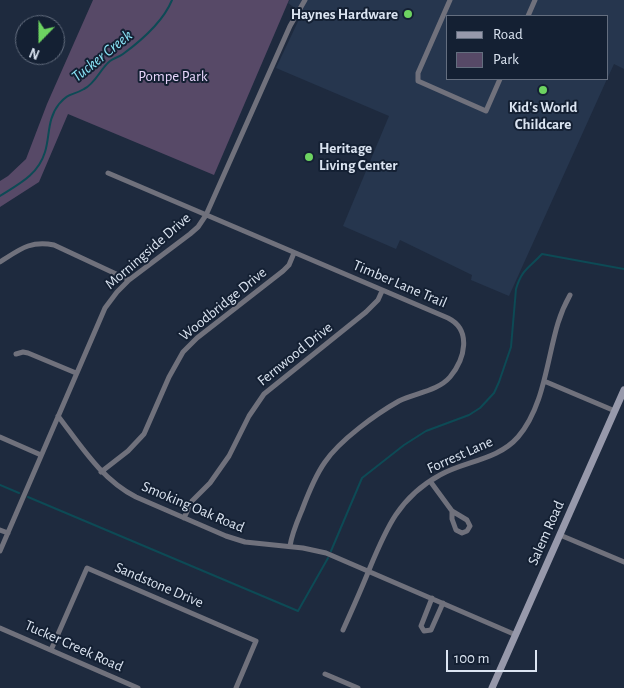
<!DOCTYPE html>
<html>
<head>
<meta charset="utf-8">
<style>
	body { margin:0 }
	#map { position:relative; width:624px; height:688px; overflow:hidden; background:#1e2a3e; font-family:"Alegreya Sans",sans-serif }
	canvas { display:block }
	.legend { position:absolute; left:446px; top:15px; width:162px; height:65px; box-sizing:border-box; background:#142033; border:1px solid #646e7f; margin:0; padding:6px 9px; list-style:none; font-size:15px; color:#dbe4f1 }
	.legend li { display:flex; align-items:center; gap:10px; height:25px }
	.legend b { width:25px; border:1px solid #646e7f }
	.north { position:absolute; left:15px; top:15px; width:50px; height:50px; box-sizing:border-box; background:#142033; border:1px solid #646e7f; border-radius:50%; rotate:202deg; font-size:14px; font-weight:700; line-height:20px; text-align:center; color:#dbe4f1 }
	.north::after { content:''; display:block; margin:auto; width:18px; height:22px; background:#6dd361; clip-path:polygon(50% 0,100% 100%,50% 72%,0 100%) }
	.scale { position:absolute; left:446px; top:650px; width:91px; height:22px; box-sizing:border-box; border:2px solid #dbe4f1; border-top:0; padding-left:6px; font-size:15px; line-height:18px; white-space:nowrap; color:#dbe4f1; -webkit-text-stroke:4px #142033; paint-order:stroke }
</style>
</head>
<body>
<div id="map">
<canvas width="624" height="688"></canvas>
<ul class="legend">
<li><b style="height:6px;background:#9799ab"></b>Road</li>
<li><b style="height:14px;background:#574967"></b>Park</li>
</ul>
<div class="north">N</div>
<div class="scale">100 m</div>
</div>
<script>
const g = document.querySelector('canvas').getContext('2d');
g.lineJoin = 'round';
function paint(path, color) { g.fillStyle = color; g.fill(path, 'evenodd'); }
function strokePath(path, color, width, dash) { g.strokeStyle = color; g.lineWidth = width; g.lineCap = dash ? 'butt' : 'round'; g.setLineDash(dash || []); g.stroke(path); }
function drawText(font, color, halo, rows, align = 'center') {
  g.font = font + ' "Alegreya Sans",sans-serif'; g.lineWidth = 4; g.setLineDash([]); g.textBaseline = 'middle'; g.strokeStyle = halo; g.fillStyle = color; for (const [text, x, y, turn = 0] of rows) {
    g.save(); g.translate(x, y); g.rotate((+turn || 0) * Math.PI / 180); g.textAlign = isNaN(turn) ? turn : align; if (halo) g.strokeText(text, 0, 0); g.fillText(text, 0, 0); g.restore();
  }
}
const built = new Path2D(`
	M290,0h334v69l-10,-5 -6,13v-61h-160v63h159l-98,217 -38,-16 1,-5 -72,-35 -4,9 -53,-23 46,-110 -113,-48 26,-55 -14,-10z`);
const green = new Path2D(`
	M93,0h196l-75,175 -146,-61 -29,68 -39,25v-26l8,-5 18,-17 21,-55z`);
const stream = new Path2D(`
	M0,196c19,-12 38,-21 45,-44 5,-16 2,-33 14,-48 10,-12 13,-8 25,-15 12,-6 16,-20 26,-28 4,-3 9,-4 13,-7 19,-14 40,-32 49,-54
	M0,485l19,8
	M28,497l270,114 30,-53
	M331,551l31,-73 42,-33 22,-14 43,-16 11,-7 14,-15 5,-11 12,-35 5,-58c6,-20 13,-21 26,-35l82,15`);
const minor = new Path2D(`
	M450,0l-32,73v8l68,30 14,-32
	M528,16l7,-16
	M108,173l340,145c24,12 17,41 2,59 -12,14 -35,16 -51,24 -23,13 -59,39 -74,61 -10,14 -17,32 -23,48 -5,12 -10,23 -12,36
	M0,262c19,-12 30,-22 54,-17l75,35
	M16,354l7,-2 5,1 48,20
	M544,381l71,30
	M58,416c23,30 44,64 78,81l90,39 19,6 58,6 23,5 190,82
	M0,437l41,18
	M101,472l27,-21 16,-17 25,-57 14,-25 14,-14 86,-67 6,-6 5,-12
	M430,481l22,30v8l4,11 6,3 5,-2 3,-5 -3,-6 -15,-9
	M184,518l8,-17 18,-18 19,-27 20,-40 15,-22 102,-82 12,-12 4,-9
	M0,530l8,3
	M560,535l64,27
	M0,551l105,-243 12,-16 12,-12 61,-46 8,-7 8,-12 84,-189 15,-26
	M432,598l-11,28 3,5 7,-1 12,-27
	M0,628l138,60
	M343,630c9,-20 18,-40 26,-60 17,-41 30,-73 71,-95 25,-14 58,-15 78,-38 26,-30 29,-78 40,-114 3,-10 7,-19 12,-28
	M51,650l36,-82 169,73 -20,47
	M325,674l33,14`);
const secondary = new Path2D(`
	M492,688l132,-298`);
const markers = [
	[408,14,5,"#6dd361"],
	[543,90,5,"#6dd361"],
	[309,157,5,"#6dd361"]
];
const poiNames = [
	["Haynes Hardware",398,14],
	["Kid's World",543,107,"center"],
	["Childcare",543,124,"center"],
	["Heritage",319,148,"left"],
	["Living Center",319,165,"left"]
];
const parkNames = [
	["Pompe Park",173,76]
];
const streetNames = [
	["Morningside Drive",148,251,-41],
	["Timber Lane Trail",400,284,23],
	["Woodbridge Drive",223,304,-39],
	["Fernwood Drive",295,354,-39],
	["Forrest Lane",460,455,-24],
	["Smoking Oak Road",193,507,23],
	["Salem Road",546,533,-66],
	["Sandstone Drive",159,585,23],
	["Tucker Creek Road",74,646,24]
];
const waterNames = [
	["Tucker Creek",102,56,-39]
];
paint(built, '#26364e');
paint(green, '#574967');
strokePath(stream, '#0d4a55', 2);
strokePath(minor, '#70717c', 5);
strokePath(secondary, '#9799ab', 7);
for (const [x, y, r, color] of markers) { const dot = new Path2D(); dot.arc(x, y, r, 0, 2 * Math.PI); g.fillStyle = color; g.fill(dot); strokePath(dot, '#142033', 2); }
drawText('bold 15px', '#dbe4f1', '#142033', poiNames, 'right');
drawText('15px', '#e8d6fc', '#142033', parkNames);
drawText('15px', '#dbe4f1', '#142033', streetNames);
drawText('italic 16px', '#8be6f9', '#142033', waterNames);
</script>
</body>
</html>
